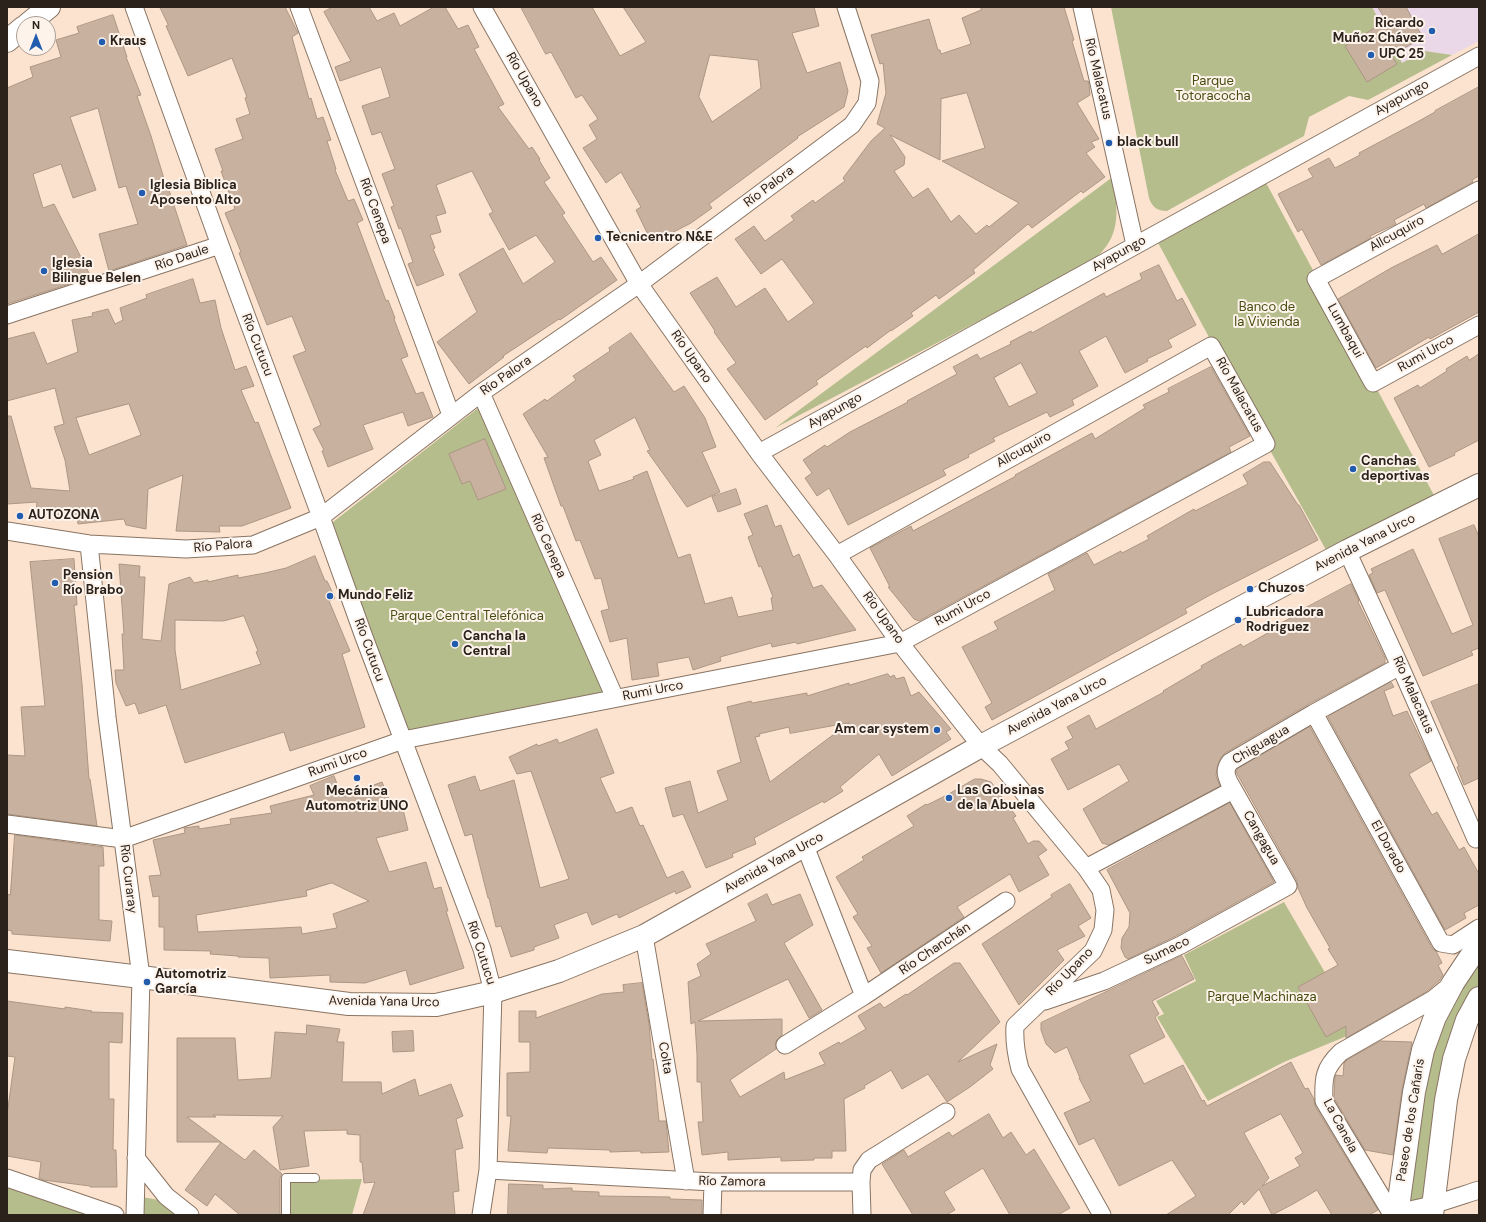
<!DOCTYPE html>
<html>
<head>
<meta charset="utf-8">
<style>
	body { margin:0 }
	#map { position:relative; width:1486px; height:1222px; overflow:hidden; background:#fbe3cf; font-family:"DM Sans",sans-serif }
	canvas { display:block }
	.frame { position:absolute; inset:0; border:8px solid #2b221b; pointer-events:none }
	.north { position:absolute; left:16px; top:16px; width:40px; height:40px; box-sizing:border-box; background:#fdf3eb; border:1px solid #a99f98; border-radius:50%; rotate:0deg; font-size:11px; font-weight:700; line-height:16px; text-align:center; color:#2b221b }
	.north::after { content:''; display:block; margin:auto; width:14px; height:18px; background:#225cae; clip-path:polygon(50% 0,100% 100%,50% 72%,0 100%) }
</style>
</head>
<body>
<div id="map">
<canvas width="1486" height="1222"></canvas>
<div class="frame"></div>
<div class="north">N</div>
</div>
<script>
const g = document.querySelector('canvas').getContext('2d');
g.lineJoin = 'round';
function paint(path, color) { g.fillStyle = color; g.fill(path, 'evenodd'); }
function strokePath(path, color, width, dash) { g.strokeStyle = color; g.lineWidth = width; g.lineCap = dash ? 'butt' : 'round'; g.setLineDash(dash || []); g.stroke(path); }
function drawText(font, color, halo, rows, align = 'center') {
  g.font = font + ' "DM Sans",sans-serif'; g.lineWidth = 4; g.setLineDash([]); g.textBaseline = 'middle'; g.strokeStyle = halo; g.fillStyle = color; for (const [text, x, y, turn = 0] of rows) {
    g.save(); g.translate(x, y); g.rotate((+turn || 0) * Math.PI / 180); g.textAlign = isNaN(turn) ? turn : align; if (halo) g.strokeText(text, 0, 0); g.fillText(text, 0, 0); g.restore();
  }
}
const education = new Path2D(`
	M1372,7h107v34l-27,14 -27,-4 -23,12z`);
const green = new Path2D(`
	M1111,7h261l30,56 23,-12 27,4 -84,45 -19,-4 -40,21 -5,19 -60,32 -77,43c-10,0 -15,-4 -18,-13z
	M1114,176c3,36 9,61 -23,86l-316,166z
	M1264,179l172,320 -106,58 -59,-105 -115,-213z
	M482,405l125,287 -202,42 -77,-208z
	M1284,902l75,129 -75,31 -76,39 -51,-84 7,-3 -8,-13 40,-20 -12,-26z
	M1479,944v54l-12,22 -35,195h-35l17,-123z
	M362,1179l-10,36h-64v-35z
	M7,1182l98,33h-98z
	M142,1197l17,3 19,15h-37z`);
const building = new Path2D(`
	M160,7h125l13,26 -6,4 17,62 2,-1 6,21 6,-2 8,23 -4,1 9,28 -1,1 13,31 6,-2 9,21 -6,3 29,78 2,-1 7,18 -1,1 14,37 -7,3 15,35 7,-2 10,25 -25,9 -5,-14 -40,13 10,24 -45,18 -6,-16 2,-1 -11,-21 8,-4 -28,-69 13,-5 -14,-35 -25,9 -28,-72 2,-1 -16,-39 10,-4 -14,-38h2l-8,-22 28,-10 -7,-20 14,-5 -5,-16 2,-1 -15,-39 -44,18 -22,-50 2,-1z
	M333,7h36l8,14 17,-8 6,13 34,-19h11l13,22 10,-4 11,22 -5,2 30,55 -6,3 31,42 3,-2 8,12 -1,1 11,18 -6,4 21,31 -3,2 31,47 8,-5 16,23 -57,40 -1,-1 -56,37 1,1 -35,27 -32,-42 40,-30 -18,-38 44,-26 20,36 32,-22 -19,-27 -27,15 -20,-36 4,-2 -21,-41 -36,14 10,28 -10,3 5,16 -11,3 5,13 -2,1 11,26 -27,11 -9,-22 5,-2 -12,-34 -2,1 -8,-22 3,-1 -12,-32 13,-5 -14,-37 -9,3 -10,-29 28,-9 -9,-30 -41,14 -5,-14 16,-6 -27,-49z
	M521,7h71l28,49 26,-14 -23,-35h191l5,19 -27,7 15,40 33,-11 8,29 -4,16 -47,30 1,1 -89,66 3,4 -21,15 -39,20 -16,-33 5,-3 -20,-35 -15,11 -23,-35 14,-9 -8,-14 9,-6 -16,-24 -6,3 -25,-46 -5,2zM710,55l48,5 3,28 -49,34 -13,-25z
	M981,7h83l10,33 -2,1 12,40h4l1,3 1,11 -13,8 22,36 -8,3 4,5 -9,6 19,24 -22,16 -2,-2 -49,37 -4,-4 -55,46 2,3 -7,5 -29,21 -3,-4 -25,18 2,3 -22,15v-1l-24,18 -1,-2 -50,35 2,3 -53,36 -38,-51 9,-6 -22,-31 1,-1 -25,-38 27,-16 19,30 29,-19 23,34 26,-19 -32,-44 -21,15 -26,-35 19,-13 11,15 29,-21 -3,-4 22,-16 2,3 30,-22 -2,-3 28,-37 14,-13 -8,-4 9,-31 -3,-30 -3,1 -9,-29 58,-16 9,31h2l1,4 30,-10 -9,-26 19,-8zM967,93l18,55 -43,13 77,42 -30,24 -2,-2 -11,9 -17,-19 -8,7 -23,-34 -15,10 -19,-27 10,-6 1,-8 -15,-22 50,25 1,-61z
	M1378,7h28l17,31 -32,17 6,9 -30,18 -22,-36 41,-25z
	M113,15l14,42h-1l15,38 -4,1 14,40 14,46 1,-1 21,64 -78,26 -10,-37 39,-10 -12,-38 -7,2 -21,-80 -28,9 26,73 -23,8 -12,-34 -28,10 10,34 11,-4 37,73 -84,27v-216l26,-11 -3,-10 31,-10 -5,-17 23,-7 -2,-6z
	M1479,87v89l-7,4 1,2 -47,26 -2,-4 -30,16 2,4 -26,12 1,2 -50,27 -19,-36 -4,3 -20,-38 35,-17 -5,-8 21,-11 6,10 25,-13 -1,-2 60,-32 16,-9v-1z
	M1479,234v78l-49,27 -1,-2 -53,31 -38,-69 53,-31 46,-23 5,9z
	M1159,265l18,36 5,-3 14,27 -28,15 4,7 -25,12 1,2 -23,12 -19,-37 -27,15 19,35 -26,14 2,5 -24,12 -3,-5 -54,26 2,3 -27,14 1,2 -26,13 3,5 -98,50 -19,-37 -12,8 -12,-18 7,-5 -9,-13 22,-15 2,2 23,-15 58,-30 -1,-1 50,-27 -4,-7 24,-13 3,5 31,-15 -1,-2 21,-11 1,2 72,-40 2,4 36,-18 -2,-5zM1021,363l16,30 -28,14 -15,-29z
	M193,279l7,24 15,-3 6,28 14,42 11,-4 8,20 -13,4 14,33 3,-1 33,86 -49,18h-23l1,6 -44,-1 7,-56 -35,14 -2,40 -20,-4 -2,-6 -46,5 -1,-7 -41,-3 1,-12 -30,2v-88h4l20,72 39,3 -5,-31 -11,-33 10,-3 -9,-36 -48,13v-62l27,-7 13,32 31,-12 -6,-32 21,-4 -1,-3 16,-4 7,15 8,-4 -3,-12 27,-10 -1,-3zM129,404l12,31 -52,20 -13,-37z
	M631,333l43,59 10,-6 21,32 11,29 -14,5 18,40 -33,15 -40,-56 3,-1 -15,-33 -41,23 7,15 -13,6 11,30 35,-12 -1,-2 14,-6 31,87 12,-4 15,50 27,-7 6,20 35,-7 -2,-12 2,-1 -12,-31 -2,1 -11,-30 5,-2 -9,-21 23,-9 8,22 6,-2 12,32 6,-3 14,34 9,-3 34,45 -59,14 -1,-2 -24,5 -1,-4 -51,14 1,4 -28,9 -4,-13 -32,6 2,13 -27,4 -5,-42 -17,4 -9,-31 8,-2 -8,-31 -6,1 -15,-39 -4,1 -13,-35h-2l-17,-48 4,-1 -25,-43 22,-15 2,2 29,-21 -3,-4 37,-25 -1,-3z
	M1479,354v86l-25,13 1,2 -26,12 -35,-69 24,-13 2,3 27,-17 -1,-2 21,-13 2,4z
	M1211,367l39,69 -21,11 2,5 -312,169 -5,-2 -26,-32h2l-20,-39 41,-22 2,5 103,-55 -1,-1 77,-42 3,6 50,-31 -2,-3 26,-13 -1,-3z
	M485,439l21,50 -28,11 -8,-19 -8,3 -13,-30z
	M1264,462h6l28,43h1l19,35 -108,55 -25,14 2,4 -195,107 -7,-13 7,-4 -30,-56 36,-18 -4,-7 61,-32 -7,-16 39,-21 7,12 27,-14 1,2 27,-14 -2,-3 47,-27 1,2 53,-27 -5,-9z
	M736,489l5,15 -23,8 -6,-15z
	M1474,525l5,12v111l-8,3 2,4 -50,21 -38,-86 -8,3 -8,-18 4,-2 -2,-4 42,-20 39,85 21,-9 -34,-86z
	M315,556l10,25h2l8,17 -6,3 21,50 -8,3 23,73 -75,24 -6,-19 -99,31 -19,-58 -27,9 -4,-11 -9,3 -10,-23 -1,-13h9l-2,-36h2l-5,-70 21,2 -1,11h6l-3,62 19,2 8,-57 21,-7 4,6 14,-3v2l30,-7v3l27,-5 21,-5zM244,616l14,35 -2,1 5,12 -80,26 -6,-40v-30l48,1z
	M74,559l3,46h-3l8,79 7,95h1l7,47 -90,-12v-59l18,1 -4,-49 24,-1 -15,-144z
	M1351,584l8,17 -1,1 27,56v5l-76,41 -84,49 -5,6 -3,9 -1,8 4,10 -111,59 -7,-2 -19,-34 46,-28 -10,-17 -51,26 -17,-31 18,-10 -4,-7 8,-4 -6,-11 22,-12 7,14 68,-37 -1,-1 39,-23 -1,-2 16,-9 24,-13 2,3 39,-22 -1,-2 19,-10v-2z
	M888,674l2,3 4,-2 2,4 8,-2 7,19 8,-4 32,37 -5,3 5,7 -59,37 -13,-22 -39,33 3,4 -19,12 -1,-2 -69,37 2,6 -24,10 1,3 -27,11 -23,-54 -10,3 -8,-29 25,-7 8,32 30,-13 -11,-29 24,-9 -14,-55 24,-6 1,2 55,-10v3l42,-13v2zM849,723l-79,59 -15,-45 5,-1 -1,-2 30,-7 1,6z
	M1391,682l3,5 -10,4 9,25 14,-5 24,50 -22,13 23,41 5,-3 22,38 5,-3 15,27v31l-15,8 2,5 -21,12 -117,-213z
	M1479,684v94l-15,7 -7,-18 2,-1 -28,-64z
	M1310,727l122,221 4,3 6,12 -4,2 5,10 -3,5 -14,12 -80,46v-12l-20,11 -28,-50 40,-22 -10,-16 2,-1 -23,-40 -9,-20 -1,-7 -61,-109 1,-3z
	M597,729l17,44 -14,5 16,35 16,-6 8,19 3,-1 24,53 16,-7 8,16 -15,7 -1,-3 -56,27 -2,-4 -25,11 -5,-13 -33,13 5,13 -25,9v3l-23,7 -10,-31 -5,1 -7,-29h-1l-16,-64 -7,2 -17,-51 27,-9 5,15 34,-11 26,108 29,-9 -38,-108 -14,3 -8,-17 28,-13 1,2 19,-7 2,4z
	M334,776l8,21 40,-15 10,25 10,-2 6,25 -32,8 13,34 37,-10 8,27 7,-2 7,24h-2l18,57 -54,17 -4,-15 -41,13 -35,-1v-7l-60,3 -1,-20 -31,-1v-1l-28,-2 1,-3 -47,-1v-23h-5v-31l-6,1 -4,-21 12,-1 -8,-35 32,-7 -1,-5 15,-2v3l32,-5 -1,-5 42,-6 -2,-7 44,-11 -4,-9zM332,883l37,18 -36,13 4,14 -35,6 -1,-7 -103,5 -2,-17 111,-19 -1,-5z
	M975,779h6l10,3 25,34 -3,2 15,26 5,-3h6l8,9 -9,6 11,19 -30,17 -9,-18 -53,33 7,10 -83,56 -14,-25 5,-2 -19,-29 5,-3 -22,-37 28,-17 -2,-3 52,-31 -7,-10 19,-12 1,1 20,-10z
	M1230,803l44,79 -98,54 -48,23 -3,-2 -4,-9 1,-10 7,-11 1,-14 -23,-43z
	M15,835l88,12 1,19h-5v54l13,1 -2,20 -98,-7v-3l-5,-1v-36l3,1z
	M1070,884l21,34 -13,8 7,10 -28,14 7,10 -45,45 -37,-61 70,-47 -1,-2z
	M767,894l5,11 28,-11 13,31 -29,18 38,67 -13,8 -21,-39 -90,42 84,-2v16l-6,6v8l-46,31 10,17 44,-25 1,8 40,-16 -6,-11 20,-11 1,2 26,-15 -8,-13 22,-13 4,5 22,-14 1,1 47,-32h6l40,59 -42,40 39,-18 -7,21 3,4 -23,18 -23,15 -19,-28 -26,15 -11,-19 -27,16 1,2 -21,11 2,52h-14v7h-18v2l-33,1v-4l-53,3v-8l-26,3 -4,-33h5l-2,-40h-4v-27l-2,-33 -4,2 -3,-42 13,-6 -4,-12 14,-10 -5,-10 50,-23 -8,-17z
	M1182,956l12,23 -42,22 7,13 -4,3 10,20 -36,18 15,29 39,-19 19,36 2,-1 3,6 84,-44 14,27 3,-1 6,11 1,7 63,104 -9,5h-37l-15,-25 -24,14 -21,11 -13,-26 -15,16 -2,-4 -14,14h-62l30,-19 -24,-36 -53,26 -25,-48 -15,7 -15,-32 27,-12 -12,-23h1l-13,-31 -12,6 -9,-9 -5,-14v-7zM1281,1114l22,39 -8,5 5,8 -38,20 7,-8 -25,-45z
	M642,983l7,41 3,36 1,-1 6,62h7l3,31 -28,1 -1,-2 -30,1v-2l-62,-2 -1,5 -39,-2 3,-35h-4v-43l23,-1v-30h-11v-31h17v7l66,-24 22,-2 -1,-7z
	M7,1001l58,8v-2l27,4 -1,1 32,1 -1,30 -13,-1v57h5l-1,51h3l1,37h-27v-1l-47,-6 -4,-2 2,-16 -34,-6v-41l8,-58 -8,-1z
	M307,1025l33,4 -3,13h7l-2,40h39l1,12 33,-15 4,17 32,-12 12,32 -7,3 7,29 -8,2 4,41 -6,1 2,23h-92l12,-33 -11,1 -2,-21h-2v-27l-13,-1v-4l-43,1 5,35 -29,4 -7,-43 10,-11 -70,-1 3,2h-29l58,43 9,-10 28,24 -2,4v37h-40l-25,-21 -8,12 -22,-16 36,-48h-44v-104h58l3,42 33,-2 4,-46 31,2z
	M413,1031l1,20 -21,1 -1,-20z
	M1381,1041l31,1 -10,48 -9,65 -28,-5 -31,-52 1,-21 1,-2 7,1 1,-13 3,-3z
	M989,1114l14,24 8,-6 15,23 8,-6 36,59 -12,7h-48l-27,-47 -39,24 11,18 -9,5h-33l-31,-51 22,-14 4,7 41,-25 3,4z
	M509,1184l34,1v4l29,-1v3l27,1v4l71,1v2l32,1v15h-194z`);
const lane = new Path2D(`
	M286,1215v-37h29`);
const street = new Path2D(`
	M134,7l86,238 101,272 43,120 118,312 11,43 -5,178 -7,45
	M299,7l152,408
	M482,7l157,277 120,169 78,102 63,88 65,83 16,20 19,18 86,104 15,22 4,20 -2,20 -10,21 -78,75c-1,16 1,28 5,43l82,146
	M1082,7l53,238
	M1479,190l-163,89 57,104 106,-58
	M7,315l213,-70
	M481,393l134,305
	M759,453l720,-397
	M7,531l82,13 97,5 67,-4 68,-28 160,-124 158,-109 213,-159 15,-22 3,-22 -24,-74
	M89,544l18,173 34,260 -6,238
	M1347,551l53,115 76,173
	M1314,713l127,230 12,2 26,-17
	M7,824l116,15 280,-99 497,-97 366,-199 -55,-98 -374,209
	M805,846l59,150 142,-95
	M1086,868l147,-78
	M644,936l42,245
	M1448,987l-16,13 -91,52c-17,16 -18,26 -17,49l66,110c19,4 69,-15 89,-21
	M1045,1001l59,-20 77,-36 107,-59 -59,-104c-4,-9 -4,-13 1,-20l84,-49 86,-47
	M785,1045l79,-49
	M136,1158l30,38 24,19
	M488,1170l225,12h148
	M7,1178l108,37
	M712,1215l1,-33
	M862,1215l-1,-33 1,-12 7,-10 77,-48`);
const secondary = new Path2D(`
	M28,24l21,-17
	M7,41l17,-14
	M7,961l134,16 208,27 87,1 57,-13 66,-21 85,-35 337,-190 366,-195 132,-66
	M1397,1215l17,-123 9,-42 12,-33 18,-34 26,-39
	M1432,1215l14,-115 8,-41 13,-39 12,-22`);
const markers = [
	[1432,31,4,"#225cae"],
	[102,42,4,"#225cae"],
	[1371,55,4,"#225cae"],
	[1109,143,4,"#225cae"],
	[142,193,4,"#225cae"],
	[598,238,4,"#225cae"],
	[44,271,4,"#225cae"],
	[1353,469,4,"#225cae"],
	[20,516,4,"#225cae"],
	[55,583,4,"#225cae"],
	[1250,589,4,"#225cae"],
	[330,596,4,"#225cae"],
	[1238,620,4,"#225cae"],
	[455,644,4,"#225cae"],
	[937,730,4,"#225cae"],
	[357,778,4,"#225cae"],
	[949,798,4,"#225cae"],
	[147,982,4,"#225cae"]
];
const poiNames = [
	["Ricardo",1424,24,"right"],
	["Muñoz Chávez",1424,39,"right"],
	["Kraus",110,42],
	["UPC 25",1379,55],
	["black bull",1117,143],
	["Iglesia Biblica",150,186],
	["Aposento Alto",150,201],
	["Tecnicentro N&E",606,238],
	["Iglesia",52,264],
	["Bilingue Belen",52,279],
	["Canchas",1361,462],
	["deportivas",1361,477],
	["AUTOZONA",28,516],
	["Pension",63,576],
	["Río Brabo",63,591],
	["Chuzos",1258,589],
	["Mundo Feliz",338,596],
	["Lubricadora",1246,613],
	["Rodriguez",1246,628],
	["Cancha la",463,637],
	["Central",463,652],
	["Am car system",929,730,"right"],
	["Las Golosinas",957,791],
	["de la Abuela",957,806],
	["Mecánica",357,792,"center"],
	["Automotriz UNO",357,807,"center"],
	["Automotriz",155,975],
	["García",155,990]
];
const streetNames = [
	["Río Malacatus",1098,79,77],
	["Río Upano",524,80,60],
	["Ayapungo",1402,98,-29],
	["Río Palora",769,187,-37],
	["Río Cenepa",375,211,70],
	["Allcuquiro",1397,234,-29],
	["Ayapungo",1119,254,-29],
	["Río Daule",182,258,-19],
	["Lumbaqui",1345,331,61],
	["Río Cutucu",257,345,69],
	["Rumi Urco",1426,354,-29],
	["Río Upano",691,357,55],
	["Río Palora",506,376,-35],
	["Río Malacatus",1239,395,61],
	["Ayapungo",835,411,-29],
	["Allcuquiro",1024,450,-29],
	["Avenida Yana Urco",1365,543,-27],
	["Río Palora",223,546,-5],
	["Río Cenepa",548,546,66],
	["Rumi Urco",963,608,-29],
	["Río Upano",883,618,54],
	["Río Cutucu",369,650,70],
	["Rumi Urco",653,691,-11],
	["Río Malacatus",1413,695,66],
	["Avenida Yana Urco",1057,706,-28],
	["Chiguagua",1261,745,-31],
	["Rumi Urco",338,763,-20],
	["Cangagua",1261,838,60],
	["El Dorado",1388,847,61],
	["Avenida Yana Urco",774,863,-29],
	["Río Curaray",128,879,83],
	["Río Chanchán",935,949,-34],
	["Sumaco",1167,951,-26],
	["Río Cutucu",481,953,72],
	["Río Upano",1070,972,-46],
	["Avenida Yana Urco",384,1002,1],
	["Colta",665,1058,80],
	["Paseo de los Cañaris",1411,1120,-81],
	["La Canela",1340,1126,62],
	["Río Zamora",732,1182,1]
];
const parkNames = [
	["Parque",1213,82],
	["Totoracocha",1213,97],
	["Banco de",1267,308],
	["la Vivienda",1267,323],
	["Parque Central Telefónica",467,617],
	["Parque Machinaza",1262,998]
];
paint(education, '#ead7e7');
paint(green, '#b5bd8d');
paint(building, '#c8b29f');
strokePath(building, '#ac9684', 1);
strokePath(lane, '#897463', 10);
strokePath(street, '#897463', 19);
strokePath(secondary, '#897463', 24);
strokePath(lane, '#fff', 8);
strokePath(street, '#fff', 17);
strokePath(secondary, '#fff', 22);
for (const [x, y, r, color] of markers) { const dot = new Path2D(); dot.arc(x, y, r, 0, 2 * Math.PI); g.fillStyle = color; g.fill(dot); strokePath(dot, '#fdf3eb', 1.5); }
drawText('bold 13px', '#2b221b', '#fdf3eb', poiNames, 'left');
drawText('13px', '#2b221b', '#fdf3eb', streetNames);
drawText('13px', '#464d11', '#fdf3eb', parkNames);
</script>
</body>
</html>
